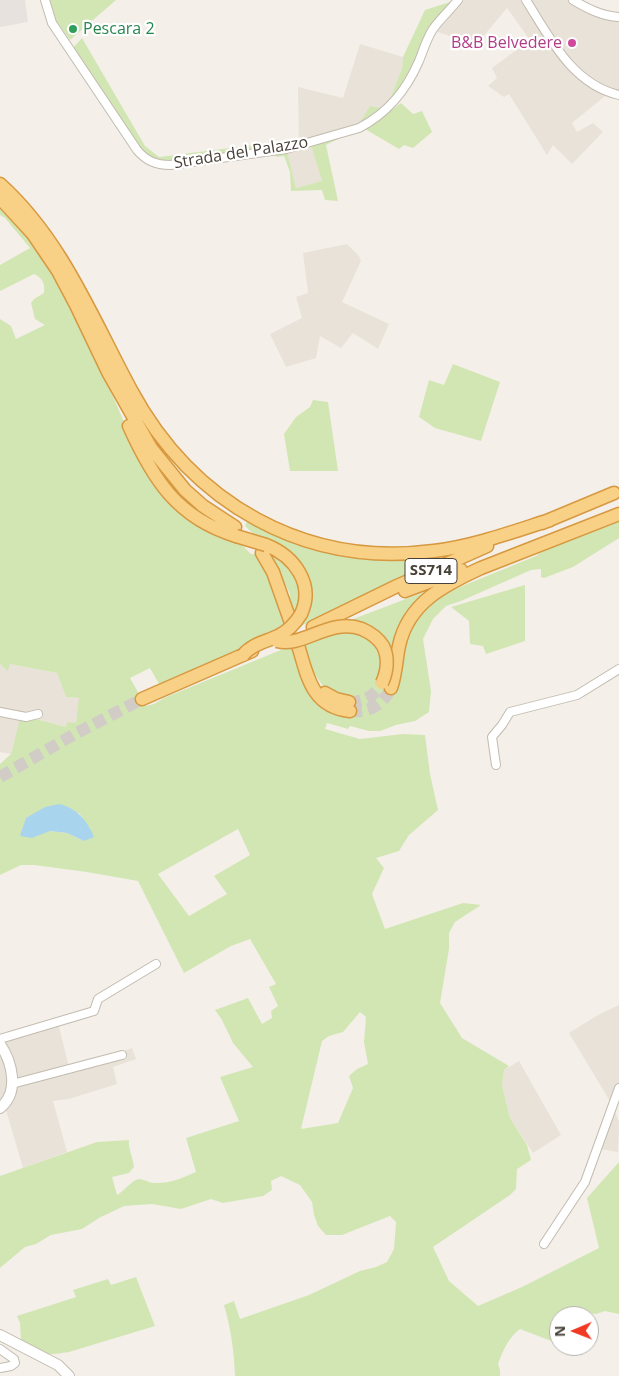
<!DOCTYPE html>
<html>
<head>
<meta charset="utf-8">
<style>
	body { margin:0 }
	#map { position:relative; width:619px; height:1376px; overflow:hidden; background:#f4f0e9; font-family:"Open Sans",sans-serif }
	canvas { display:block }
	.north { position:absolute; left:549px; top:1306px; width:50px; height:50px; box-sizing:border-box; background:#fff; border:1px solid #b5b3af; border-radius:50%; rotate:269deg; font-size:14px; font-weight:700; line-height:20px; text-align:center; color:#474138 }
	.north::after { content:''; display:block; margin:auto; width:18px; height:22px; background:#f03a24; clip-path:polygon(50% 0,100% 100%,50% 72%,0 100%) }
</style>
</head>
<body>
<div id="map">
<canvas width="619" height="1376"></canvas>
<div class="north">N</div>
</div>
<script>
const g = document.querySelector('canvas').getContext('2d');
g.lineJoin = 'round';
function paint(path, color) { g.fillStyle = color; g.fill(path, 'evenodd'); }
function strokePath(path, color, width, dash) { g.strokeStyle = color; g.lineWidth = width; g.lineCap = dash ? 'butt' : 'round'; g.setLineDash(dash || []); g.stroke(path); }
function drawText(font, color, halo, rows, align = 'center') {
  g.font = font + ' "Open Sans",sans-serif'; g.lineWidth = 4.5; g.setLineDash([]); g.textBaseline = 'middle'; g.strokeStyle = halo; g.fillStyle = color; for (const [text, x, y, turn = 0] of rows) {
    g.save(); g.translate(x, y); g.rotate((+turn || 0) * Math.PI / 180); g.textAlign = isNaN(turn) ? turn : align; if (halo) g.strokeText(text, 0, 0); g.fillText(text, 0, 0); g.restore();
  }
}
const residential = new Path2D(`
	M458,0h115l46,17v78l-10,-2 -37,30 5,9 16,-9 10,9 -31,32 -19,-19 -6,10 -38,-61 -5,3 -16,-11 9,-8 -5,-10 38,-28 -23,-32 -31,37 -44,-15z
	M360,44l43,13 -1,11 -13,34 -31,24 -48,15 13,40 -27,7 -9,-37 12,-3 -1,-61 45,11z
	M347,244l12,12 2,5 -19,41 47,22 -11,25 -25,-16 -12,15 -21,-12 -4,22 -30,9 -16,-33 32,-16 -6,-21 12,-4 -5,-40z
	M0,664l8,6 2,-6 47,9 9,24 14,1 -4,25 -10,4 -30,-8 -21,20 -4,15 -11,-2z
	M619,1005v90l-5,15 5,12 -1,30 -18,-3 11,-46 -42,-70 29,-18z
	M57,1019l12,48 39,-10 24,-9 4,11 -23,8 4,17 -48,15 -16,2 14,51 -44,16 -20,-68 -3,2v-64z
	M519,1061l42,74 -28,18 -23,-35 -8,-33 2,-15z`);
const industrial = new Path2D(`
	M0,0h25l3,22 -28,5z`);
const green = new Path2D(`
	M48,0h68l-46,40 -16,-22z
	M456,0l-24,30 -33,67 -41,29 12,-20 10,2 9,-6 13,-34 1,-11 22,-47z
	M82,38l63,108 14,11 95,-12v7l-87,11 -21,-5 -75,-108z
	M401,103l12,11 9,-3 10,21 -19,16 -9,-3 -5,4 -34,-20z
	M354,131l-28,14 12,56 -13,-1 -3,-10 -31,1 -1,-19 -6,-16 -8,1 -1,-4 12,-2 9,37 26,-7 -11,-36z
	M0,204l22,23 41,62 29,59 42,97 19,34 84,61 14,14h7l5,9 24,64 -10,6 -118,51 -9,-16 -20,10 16,28 8,-2 10,-6 129,-53 14,42 18,2 -16,-23 -7,-26 15,-6 40,-3 20,14 16,44 4,1 4,-14 2,-28 4,-13 12,-20 16,-15 20,-11 81,-33 15,-11 68,-26v19l-46,29 -29,11 -3,-1v-8l-10,1 -70,31 -15,5 -13,13 -10,20 8,52 -2,21 -14,9 -19,4 -16,6h-11l-19,-5 -2,3 -21,-6 -2,6 35,10 43,-5 22,1 5,39 8,36 -29,25 -10,16 -23,7 8,10 -12,26 13,35 78,-26 18,2 -26,17 -6,11v16l-9,54 22,35 47,28 -5,4 -2,15 8,33 17,27 4,15 -14,9 -1,20 -6,6 -77,52 16,34 29,25 44,-19 77,-39 -12,-50 32,-36v152l-14,-3 -9,3 -18,-1 -4,3h-15v28l-39,-15c-12,9 -17,22 -22,35l2,6v6h-265c-1,-25 -4,-47 -11,-71l10,-4 6,18 69,-24 51,-24 16,-4 11,-5 7,-13 2,-27 -6,-6 -48,19h-16l-8,-9 -4,-11 -2,-13 -12,-17 -19,-9 -10,5 1,9 -9,6 -40,7 -12,-4 -30,10 -29,-5 -28,2 -25,12 -17,11 -31,6 -15,9 -11,3 -25,21v-92l97,-34 32,-2c-1,8 4,18 5,27l-5,6 -17,4 5,18c7,-4 15,-15 22,-16 5,0 10,4 15,4 15,1 28,-5 42,-11l-10,-34 53,-17 -19,-44 33,-10 -20,-24 -11,-23 -7,-10 33,-12 14,26 10,-6 -1,-7 7,-5 -9,-19 7,-3 -26,-45 -19,7 -47,27 -46,-92 -51,-9 -53,-7h-13l-21,10v-111l11,-10 9,-35 9,2 7,-2 30,8 1,-5 9,1 3,-25 -13,-1 -9,-24 -47,-9 -2,7 -8,-7v-345l11,7 5,13 29,-14 -10,-6 -4,-16 3,-4 10,-6c1,-9 -1,-15 -10,-19l-34,17v-26l30,-17 -25,-30 -5,-3zM79,813l12,17 -7,11 -17,-8 -18,-2zM238,829l12,26 -36,21 13,18 -38,22 -31,-42zM360,1012l6,5 -2,25 4,22 -11,5 -8,7 4,12 -15,35 -37,6 21,-88 7,-5 14,-4z
	M453,364l47,18 -19,59 -46,-13 -16,-11 10,-37 15,5z
	M313,400l15,2 10,69h-48l-6,-37 12,-17 14,-10z
	M248,519l38,18 161,18 -45,21 -54,30 -45,19 -2,-1 8,-39 -64,-59z
	M269,553l19,11 14,26 -7,27 -5,-15v-8z
	M525,585v56l-39,13 -3,-8 -13,-2 -1,-23 -18,-14z
	M427,591l-37,67 -42,-37z
	M136,1277l19,49 -86,26c-26,4 -26,3 -48,-10l-1,-19 -3,-7 59,-19 -3,-7 35,-11 3,6z`);
const water = new Path2D(`
	M59,804c18,4 28,16 35,33l-10,4 -17,-8 -17,-2 -18,7 -12,-2 6,-18 19,-11z`);
const trunkTunnel = new Path2D(`
	M349,702c15,0 26,-6 33,-19
	M350,711c19,2 33,-6 41,-23
	M0,777l73,-42 69,-36`);
const minor = new Path2D(`
	M45,0l7,23 85,127c9,11 19,15 33,15l116,-16 73,-21c29,-15 47,-37 60,-67 4,-10 8,-23 14,-32 7,-10 17,-19 25,-29
	M526,0c24,38 46,84 93,95
	M573,0c15,9 29,16 46,17
	M0,712l26,5 12,-3
	M496,765l-4,-28 10,-12 8,-13 67,-17 42,-26
	M0,1039l94,-28 4,-12 58,-35
	M12,1084l110,-29
	M544,1244l41,-62 34,-94
	M0,1349l14,10 1,4 -4,3 -11,2`);
const tertiary = new Path2D(`
	M0,1044c12,18 20,48 0,64
	M0,1335l58,30 11,11`);
const trunk = new Path2D(`
	M0,184c62,56 92,134 131,206 61,113 173,178 303,161 40,-5 78,-19 116,-31
	M0,198l33,36 25,37 18,34 32,67 43,76 34,42 18,16 32,21
	M129,426c24,53 48,92 107,110
	M542,523l72,-30
	M266,545c28,11 49,39 35,69
	M262,553l11,19 18,51
	M405,591l56,-21
	M313,627l84,-41 90,-40
	M297,642c10,31 13,65 53,69
	M391,688c5,-14 5,-28 8,-42 9,-43 45,-61 82,-78l138,-54
	M325,693l11,6 13,3
	M142,699l110,-48`);
const trunkBridge = new Path2D(`
	M236,536l30,9
	M277,641c26,7 53,-24 85,-12 9,4 16,9 21,17 6,12 4,26 -1,37
	M243,655c9,-11 22,-13 35,-19 10,-5 17,-12 23,-22`);
const markers = [
	[73,29,5,"#2e9e5b"],
	[572,43,5,"#d1479c"]
];
const shields = [
	[431,571,52]
];
const shieldNames = [
	["SS714",431,571]
];
const leisureNames = [
	["Pescara 2",83,29]
];
const hotelNames = [
	["B&B Belvedere",562,43]
];
const streetNames = [
	["Strada del Palazzo",241,153,-9]
];
paint(residential, '#e8e2d8');
paint(industrial, '#e7e2de');
paint(green, '#d2e6b4');
paint(water, '#a9d4ed');
strokePath(trunkTunnel, '#d1cdc6', 12, [12, 6]);
strokePath(minor, '#c2bbaf', 10);
strokePath(tertiary, '#c2bbaf', 12);
strokePath(trunk, '#d79940', 15);
strokePath(minor, '#fff', 8);
strokePath(tertiary, '#fff', 10);
strokePath(trunk, '#f8d086', 12);
strokePath(trunkBridge, '#d79940', 15, []);
strokePath(trunkBridge, '#f8d086', 12);
for (const [x, y, r, color] of markers) { const dot = new Path2D(); dot.arc(x, y, r, 0, 2 * Math.PI); g.fillStyle = color; g.fill(dot); strokePath(dot, '#fff', 2); }
for (const [x, y, w] of shields) { const box = new Path2D(); box.roundRect(x - w / 2, y - 12.5, w, 25, 4); g.fillStyle = '#fff'; g.fill(box); strokePath(box, '#474138', 1); }
drawText('bold 15px', '#474138', null, shieldNames);
drawText('16px', '#27864d', '#fff', leisureNames, 'left');
drawText('16px', '#b23c85', '#fff', hotelNames, 'right');
drawText('16px', '#474138', '#fff', streetNames);
</script>
</body>
</html>
